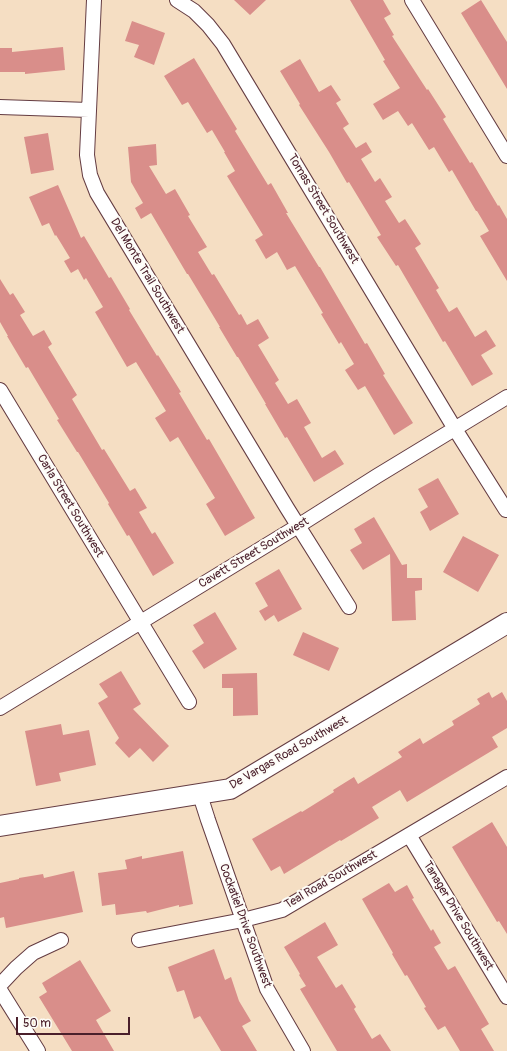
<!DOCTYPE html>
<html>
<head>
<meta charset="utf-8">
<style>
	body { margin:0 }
	#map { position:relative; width:507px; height:1051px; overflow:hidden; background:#f5dec3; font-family:Pangolin,sans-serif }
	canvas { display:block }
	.scale { position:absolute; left:16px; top:1017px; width:114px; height:18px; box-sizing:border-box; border:2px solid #4a1f2b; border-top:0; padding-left:5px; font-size:12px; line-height:14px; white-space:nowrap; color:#4a1f2b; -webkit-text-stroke:3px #fdfcf7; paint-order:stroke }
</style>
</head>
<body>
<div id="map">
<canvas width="507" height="1051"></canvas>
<div class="scale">50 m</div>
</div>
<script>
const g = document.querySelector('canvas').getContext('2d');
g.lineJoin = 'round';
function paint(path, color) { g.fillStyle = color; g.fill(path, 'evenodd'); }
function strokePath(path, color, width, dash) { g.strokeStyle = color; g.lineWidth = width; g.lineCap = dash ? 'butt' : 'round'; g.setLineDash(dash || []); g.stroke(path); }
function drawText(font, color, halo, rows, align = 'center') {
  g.font = font + ' Pangolin,sans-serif'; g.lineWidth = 4; g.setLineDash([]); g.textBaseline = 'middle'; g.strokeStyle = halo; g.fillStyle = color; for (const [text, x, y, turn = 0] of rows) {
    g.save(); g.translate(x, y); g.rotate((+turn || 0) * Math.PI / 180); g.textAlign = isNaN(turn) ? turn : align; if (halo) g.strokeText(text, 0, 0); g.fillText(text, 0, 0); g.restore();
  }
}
const building = new Path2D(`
	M234,0h32l-16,15z
	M350,0h33l8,14 -7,4 10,17 -2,1 35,54 1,-1 18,28 -3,2 27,44 2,-1 26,44 1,-1 8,14v62l-27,-45 9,-5 -12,-20h-1l-24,-41 -3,2 -15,-25 -5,3 -17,-27 -4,3 -10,-15 -15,9 -10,-16 27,-16 -17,-27 2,-1z
	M481,0l26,42v47l-46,-76z
	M132,21l33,12 -11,32 -20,-8 5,-12 -14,-4z
	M63,47l2,23 -40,4v-2h-25v-24h12v4z
	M194,58l43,71 -2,2 33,54 3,-2 17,30h-2l33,54h1l45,77 2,-1 18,31 -2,1 30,48 -19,12 -29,-49 -7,4 -13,-20 9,-6 -13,-22 -2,2 -18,-30 2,-1 -28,-47 -8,4 -10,-18 -11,7 -11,-19 8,-5 -36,-59 8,-5 -11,-19h1l-13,-22 -5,3 -19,-31 -6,3 -18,-29z
	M300,59l19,33 12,-7 10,15 -5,3 13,21 -6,4 13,20 10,-6 6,10 -11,7 14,23 5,-4 12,19 -7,4 14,22 6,-4 16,25 -6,4 24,40 -3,2 13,22 8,-5 18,30 11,-7 10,16 -15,9 12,19 -21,12 -27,-45 -2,1 -45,-77 -2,1 -19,-29 4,-2 -32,-53 -2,1 -18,-31 -30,-47 1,-1 -20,-33z
	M48,133l6,37 -23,4 -7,-37z
	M156,144l1,21 -8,1 17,28 9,-5 15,26 -2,1 19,31 -9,5 14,23 2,-1 25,41 2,-1 6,11 11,-6 11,19 -11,7 21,35 -4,3 13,21 9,-5 14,24 -7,4 18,31 13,-8 9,14 -30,18 -27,-45 -2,1 -20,-34h1l-28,-47h-1l-18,-30h1l-32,-53h-1l-36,-61 -10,6 -6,-11 8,-5 -12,-21 -3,-35z
	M58,185l23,53 3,-2 25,42 2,-1 19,32 -1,1 28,46 1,-1 23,37 -2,1 28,47 2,-1 46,79 -30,18 -19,-32 9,-6 -37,-61 -8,5 -15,-24 11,-7 -30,-49 -9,5 -32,-55 8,-5 -17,-29 -2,2 -6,-11 -7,4 -7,-12 6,-3 -14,-23 -1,1 -6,-13 -7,3 -13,-29z
	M0,279l10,16 3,-2 12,19 -5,3 13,21 11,-6 8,14 -4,3 29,48 -5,4 30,51 2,-1 26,42 5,-3 12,20 -8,4 13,22 3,-2 19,31 -21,13 -24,-41 -2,1 -19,-32 1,-1 -31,-51h-1l-20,-32 2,-1 -31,-52 -2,1 -19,-32h1l-8,-14z
	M438,478l21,36 -29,17 -10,-19 8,-5 -10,-18z
	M374,517l28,48 5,-1v14h15v12l-7,1 1,29 -24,1 -2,-67 -27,16 -13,-20 12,-7 -8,-14z
	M463,536l36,19 -21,37 -35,-20z
	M279,569l23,40 -24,13 -4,-7 -9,6 -6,-10 9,-5 -13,-23z
	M215,612l22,37 -33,20 -12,-18 12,-8 -11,-18z
	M303,632l36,16 -10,23 -36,-16z
	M121,671l20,33 -8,5 36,37 -16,16 -13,-14 -11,10 -14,-15 4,-5 -21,-35 10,-6 -9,-13z
	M257,673l1,42 -25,1v-28h-11v-14z
	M489,692l3,6 10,-6 5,9v27l-15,9 6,10 -91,55 -7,-12 -28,17 7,11 -38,23 -1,-1 -56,34 -4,-8 -9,5 -19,-32 49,-28 1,1 32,-20 -1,-2 21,-13 4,7 44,-27 -4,-5 22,-14 3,6 31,-19 -2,-4 28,-17 -3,-5z
	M61,724l2,11 26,-5 7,35 -37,8 2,8 -25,5 -11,-55z
	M492,822l15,25v87l-8,-13 -2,1 -45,-75z
	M183,851l10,53 -14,3v-2l-32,8 -1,-2 -30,4 -1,-11 -13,2 -4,-33 29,-4 -2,-9 17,-4v3z
	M74,871l9,41 -77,16 -2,-11 -4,1v-35l19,-4v-1l24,-4 1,4z
	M389,883l6,9 12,-7 7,13 -2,1 19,32 2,-2 8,14 -7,4 14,23 7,-4 34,58 -8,5 13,22h-34l-15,-25 -7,4 -14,-22 2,-1 -19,-32 -2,1 -13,-22 1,-1 -31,-54z
	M325,922l13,23 -21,12 19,31 6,-4 14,23 -2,2 18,30 8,-5 11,17h-54l-37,-62 6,-3 -7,-11 1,-1 -16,-27z
	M214,949l11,31 6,-3 8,24 12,20 -9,5 15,25h-36l-21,-35 -6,3 -10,-29 -7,2 -9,-25z
	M80,960l31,51 -15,9 18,31h-42l-33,-54 8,-5 -5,-9z`);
const street = new Path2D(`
	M94,0l-7,155 3,20 7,18 190,315 62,99
	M177,0l17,11 14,14 15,19 232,385 51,81
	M412,0l95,156
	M0,107l89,3
	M0,390l189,312
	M0,708l298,-182 79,-50 130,-79
	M200,795l8,25 59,169 36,62
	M409,835l98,162
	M139,940l104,-20 39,-10 225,-133
	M0,985l16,-17 17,-15 28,-13
	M0,990l38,61`);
const secondary = new Path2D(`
	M0,826l230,-37 277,-166`);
const streetNames = [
	["Tomas Street Southwest",323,209,59],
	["Del Monte Trail Southwest",147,276,59],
	["Carla Street Southwest",70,506,59],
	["Cavett Street Southwest",254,553,-31],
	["De Vargas Road Southwest",289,753,-30],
	["Teal Road Southwest",331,880,-30],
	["Tanager Drive Southwest",458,916,59],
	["Cockatiel Drive Southwest",245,926,70]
];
paint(building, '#d98e8a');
strokePath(street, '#643c42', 16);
strokePath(secondary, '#643c42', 22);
strokePath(street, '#fff', 14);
strokePath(secondary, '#fff', 20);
drawText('12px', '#4a1f2b', '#fdfcf7', streetNames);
</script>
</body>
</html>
